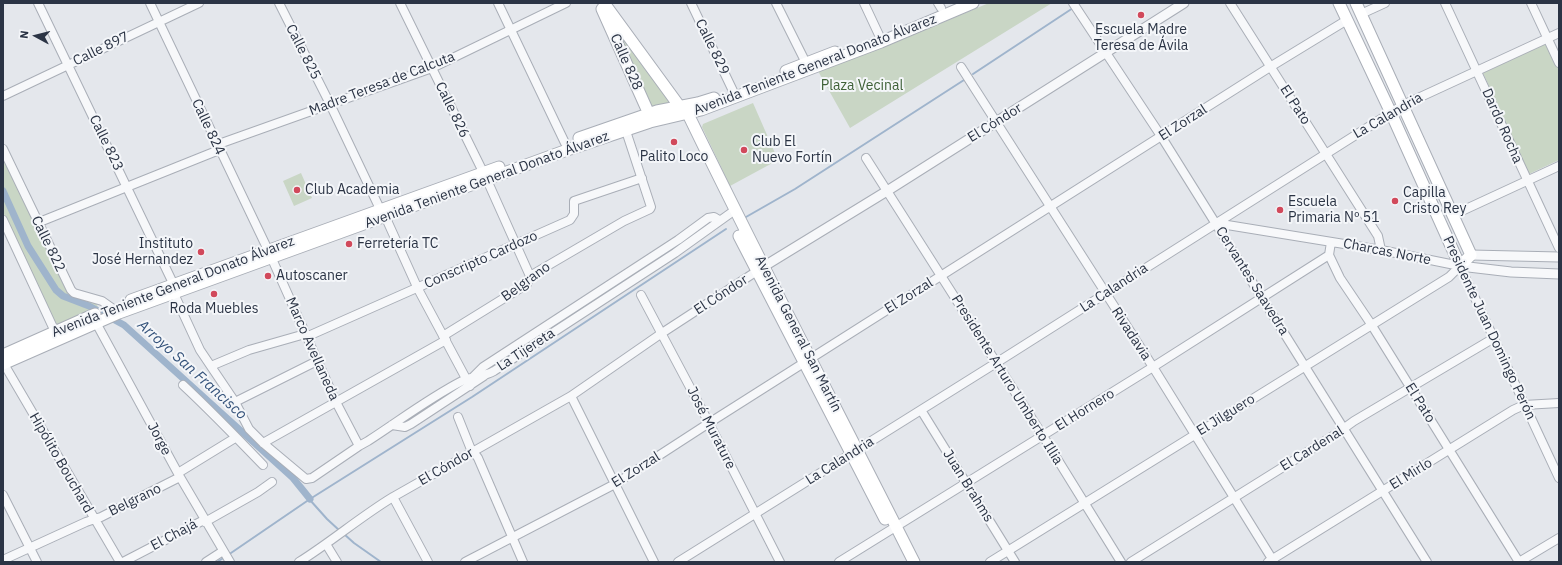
<!DOCTYPE html>
<html>
<head>
<meta charset="utf-8">
<style>
	body { margin:0 }
	#map { position:relative; width:1562px; height:565px; overflow:hidden; background:#e4e7ec; font-family:"IBM Plex Sans",sans-serif }
	canvas { display:block }
	.frame { position:absolute; inset:0; border:4px solid #2b3445; pointer-events:none }
	.north { position:absolute; left:16px; top:16px; width:40px; height:40px; -webkit-text-stroke:3px #f4f6f9; paint-order:stroke; rotate:277deg; font-size:11px; font-weight:700; line-height:16px; text-align:center; color:#2b3445 }
	.north::after { content:''; display:block; margin:auto; width:14px; height:18px; background:#2b3445; clip-path:polygon(50% 0,100% 100%,50% 72%,0 100%) }
</style>
</head>
<body>
<div id="map">
<canvas width="1562" height="565"></canvas>
<div class="frame"></div>
<div class="north">N</div>
</div>
<script>
const g = document.querySelector('canvas').getContext('2d');
g.lineJoin = 'round';
function paint(path, color) { g.fillStyle = color; g.fill(path, 'evenodd'); }
function strokePath(path, color, width, dash) { g.strokeStyle = color; g.lineWidth = width; g.lineCap = dash ? 'butt' : 'round'; g.setLineDash(dash || []); g.stroke(path); }
function drawText(font, color, halo, rows, align = 'center') {
  g.font = font + ' "IBM Plex Sans",sans-serif'; g.lineWidth = 4; g.setLineDash([]); g.textBaseline = 'middle'; g.strokeStyle = halo; g.fillStyle = color; for (const [text, x, y, turn = 0] of rows) {
    g.save(); g.translate(x, y); g.rotate((+turn || 0) * Math.PI / 180); g.textAlign = isNaN(turn) ? turn : align; if (halo) g.strokeText(text, 0, 0); g.fillText(text, 0, 0); g.restore();
  }
}
const green = new Path2D(`
	M989,3h63l-202,125 -32,-57 106,-41z
	M617,28l54,76 -22,4 -35,-79z
	M1547,43l12,27v90l-30,14 -46,-101z
	M753,103l25,57 -48,26 -28,-59 1,-3z
	M3,155l65,138 28,10 3,6 -43,17 -53,-114z
	M301,173l11,25 -18,8 -11,-25z`);
const stream = new Path2D(`
	M973,74l100,-66
	M746,217l49,-28 169,-109
	M310,500l17,19 13,12
	M344,534l10,9 27,19
	M228,555l82,-56 162,-102 254,-168
	M217,562l8,-5`);
const canal = new Path2D(`
	M3,191l25,55 28,44 7,6 26,10 35,19 169,153 17,21`);
const minor = new Path2D(`
	M38,3l133,276 5,19 24,52 35,52 14,27 14,14 43,36 6,-1 47,-32 9,-5c31,-20 61,-43 94,-60 10,-5 22,-4 32,-10l181,-118 60,-43
	M150,3l118,247 68,152 23,44
	M279,3l51,101 50,105 5,7 33,73 52,97
	M400,3l87,177 43,96
	M498,3l67,140
	M691,3l42,88
	M776,3l30,60
	M864,3l15,32 2,7
	M938,3l3,5
	M1073,3l88,133 266,426
	M1230,3l148,233 3,14
	M1445,3l114,245
	M1531,3l28,60
	M1361,14l24,-11
	M961,67l192,300 121,195
	M3,96l196,-93
	M216,145l216,-77 134,-65
	M3,149l68,141 3,3 28,8 17,12
	M866,158l177,278 78,126
	M1453,215l106,-49
	M3,220l54,116
	M37,223l182,-73
	M1215,223l166,27 79,16
	M1331,242l-2,13 11,23 31,46 148,238
	M1460,266l99,212
	M641,295l68,128 71,139
	M94,319l86,158 50,85
	M443,336l84,-52 3,-8 94,-55 26,-12 1,-2 -25,-76
	M306,337l264,-117 4,-6v-13l68,-23
	M4,364l116,198
	M211,366l38,-16 56,-16
	M473,377l10,-10 195,-127 30,-22 6,-1 5,3
	M183,385c28,26 54,53 80,80
	M571,396l83,166
	M235,402l82,-41
	M921,410l94,152
	M458,417l12,30 8,11 45,104
	M392,425l13,2 6,-3 73,-48
	M263,443l183,-103
	M178,473l57,-35
	M3,495l34,67
	M393,497l35,65
	M205,522l53,-30 14,-10
	M326,544l11,18
	M3,560l83,-38 15,-5 79,-40
	M123,562l81,-42
	M206,562l17,-11
	M299,562c32,-20 61,-45 94,-65l178,-101 91,-63 95,-62
	M465,562l150,-78 94,-61 561,-356 77,-47
	M678,562l318,-199 407,-258 156,-72
	M839,562l314,-195 176,-112
	M990,562l459,-285 11,-11
	M1131,562l205,-128 18,-13 140,-83
	M1268,562l245,-152 11,-5 35,-2
	M1519,562l40,-24`);
const tertiary = new Path2D(`
	M1471,255l88,2
	M1460,266l51,6 48,2
	M758,270l129,-79 297,-188`);
const secondary = new Path2D(`
	M604,3l76,104 8,7c73,151 151,299 226,448
	M1339,3l52,110 69,153 11,-11 -115,-252
	M602,9l47,105 1,6
	M786,71l49,-19
	M579,138l78,-27 41,-8 16,-5
	M739,236l146,283
	M131,300l368,-133
	M3,355l92,-41
	M3,364l116,-51 451,-164 80,-27 51,-12 180,-68 92,-39`);
const markers = [
	[1141,15,4,"#d1495b"],
	[674,142,4,"#d1495b"],
	[744,150,4,"#d1495b"],
	[297,190,4,"#d1495b"],
	[1395,201,4,"#d1495b"],
	[1280,210,4,"#d1495b"],
	[349,244,4,"#d1495b"],
	[201,252,4,"#d1495b"],
	[268,276,4,"#d1495b"],
	[214,294,4,"#d1495b"]
];
const poiNames = [
	["Escuela Madre",1141,30,"center"],
	["Teresa de Ávila",1141,46,"center"],
	["Club El",752,142],
	["Nuevo Fortín",752,158],
	["Palito Loco",674,157,"center"],
	["Club Academia",305,190],
	["Capilla",1403,193],
	["Cristo Rey",1403,209],
	["Escuela",1288,202],
	["Primaria Nº 51",1288,218],
	["Instituto",193,244,"right"],
	["José Hernandez",193,260,"right"],
	["Ferretería TC",357,244],
	["Autoscaner",276,276],
	["Roda Muebles",214,309,"center"]
];
const streetNames = [
	["Calle 829",712,47,64],
	["Calle 897",101,49,-26],
	["Calle 825",303,52,63],
	["Calle 828",626,62,66],
	["Avenida Teniente General Donato Álvarez",815,65,-21],
	["Madre Teresa de Calcuta",382,84,-21],
	["El Pato",1295,105,57],
	["Calle 826",452,110,64],
	["La Calandria",1388,116,-30],
	["El Cóndor",995,123,-32],
	["El Zorzal",1183,123,-33],
	["Dardo Rocha",1502,126,66],
	["Calle 824",208,127,65],
	["Calle 823",106,143,64],
	["Avenida Teniente General Donato Álvarez",487,180,-20],
	["Calle 822",48,244,64],
	["Charcas Norte",1387,252,11],
	["Conscripto Cardozo",481,260,-24],
	["Cervantes Saavedra",1252,281,58],
	["Belgrano",526,282,-36],
	["Avenida Teniente General Donato Álvarez",173,287,-21],
	["La Calandria",1114,288,-33],
	["El Cóndor",721,295,-33],
	["El Zorzal",909,296,-32],
	["Presidente Juan Domingo Perón",1489,328,65],
	["Avenida General San Martín",798,334,63],
	["Rivadavia",1131,334,57],
	["Marco Avellaneda",312,349,66],
	["La Tijereta",526,350,-33],
	["Presidente Arturo Umberto Illia",1007,380,58],
	["El Pato",1420,403,58],
	["El Hornero",1085,410,-32],
	["El Jilguero",1226,415,-32],
	["José Murature",711,428,63],
	["Jorge",159,439,62],
	["El Cardenal",1312,449,-32],
	["La Calandria",840,461,-32],
	["Hipólito Bouchard",61,463,60],
	["El Cóndor",446,467,-30],
	["El Zorzal",636,470,-32],
	["El Mirlo",1411,474,-32],
	["Juan Brahms",968,486,58],
	["Belgrano",135,500,-26],
	["El Chajá",174,535,-28]
];
const parkNames = [
	["Plaza Vecinal",862,86]
];
const waterNames = [
	["Arroyo San Francisco",192,370,42]
];
paint(green, '#c9d6c5');
strokePath(stream, '#9fb4cc', 2);
strokePath(canal, '#9fb4cc', 7);
strokePath(minor, '#a9aeb7', 10);
strokePath(tertiary, '#a9aeb7', 11);
strokePath(secondary, '#a9aeb7', 13);
strokePath(minor, '#f7f8fa', 8);
strokePath(tertiary, '#f7f8fa', 9);
strokePath(secondary, '#fff', 11);
for (const [x, y, r, color] of markers) { const dot = new Path2D(); dot.arc(x, y, r, 0, 2 * Math.PI); g.fillStyle = color; g.fill(dot); strokePath(dot, '#f4f6f9', 1.5); }
drawText('14px', '#2b3445', '#f4f6f9', poiNames, 'left');
drawText('14px', '#2b3445', '#f4f6f9', streetNames);
drawText('14px', '#3f6138', '#f4f6f9', parkNames);
drawText('italic 15px', '#34527a', '#f4f6f9', waterNames);
</script>
</body>
</html>
